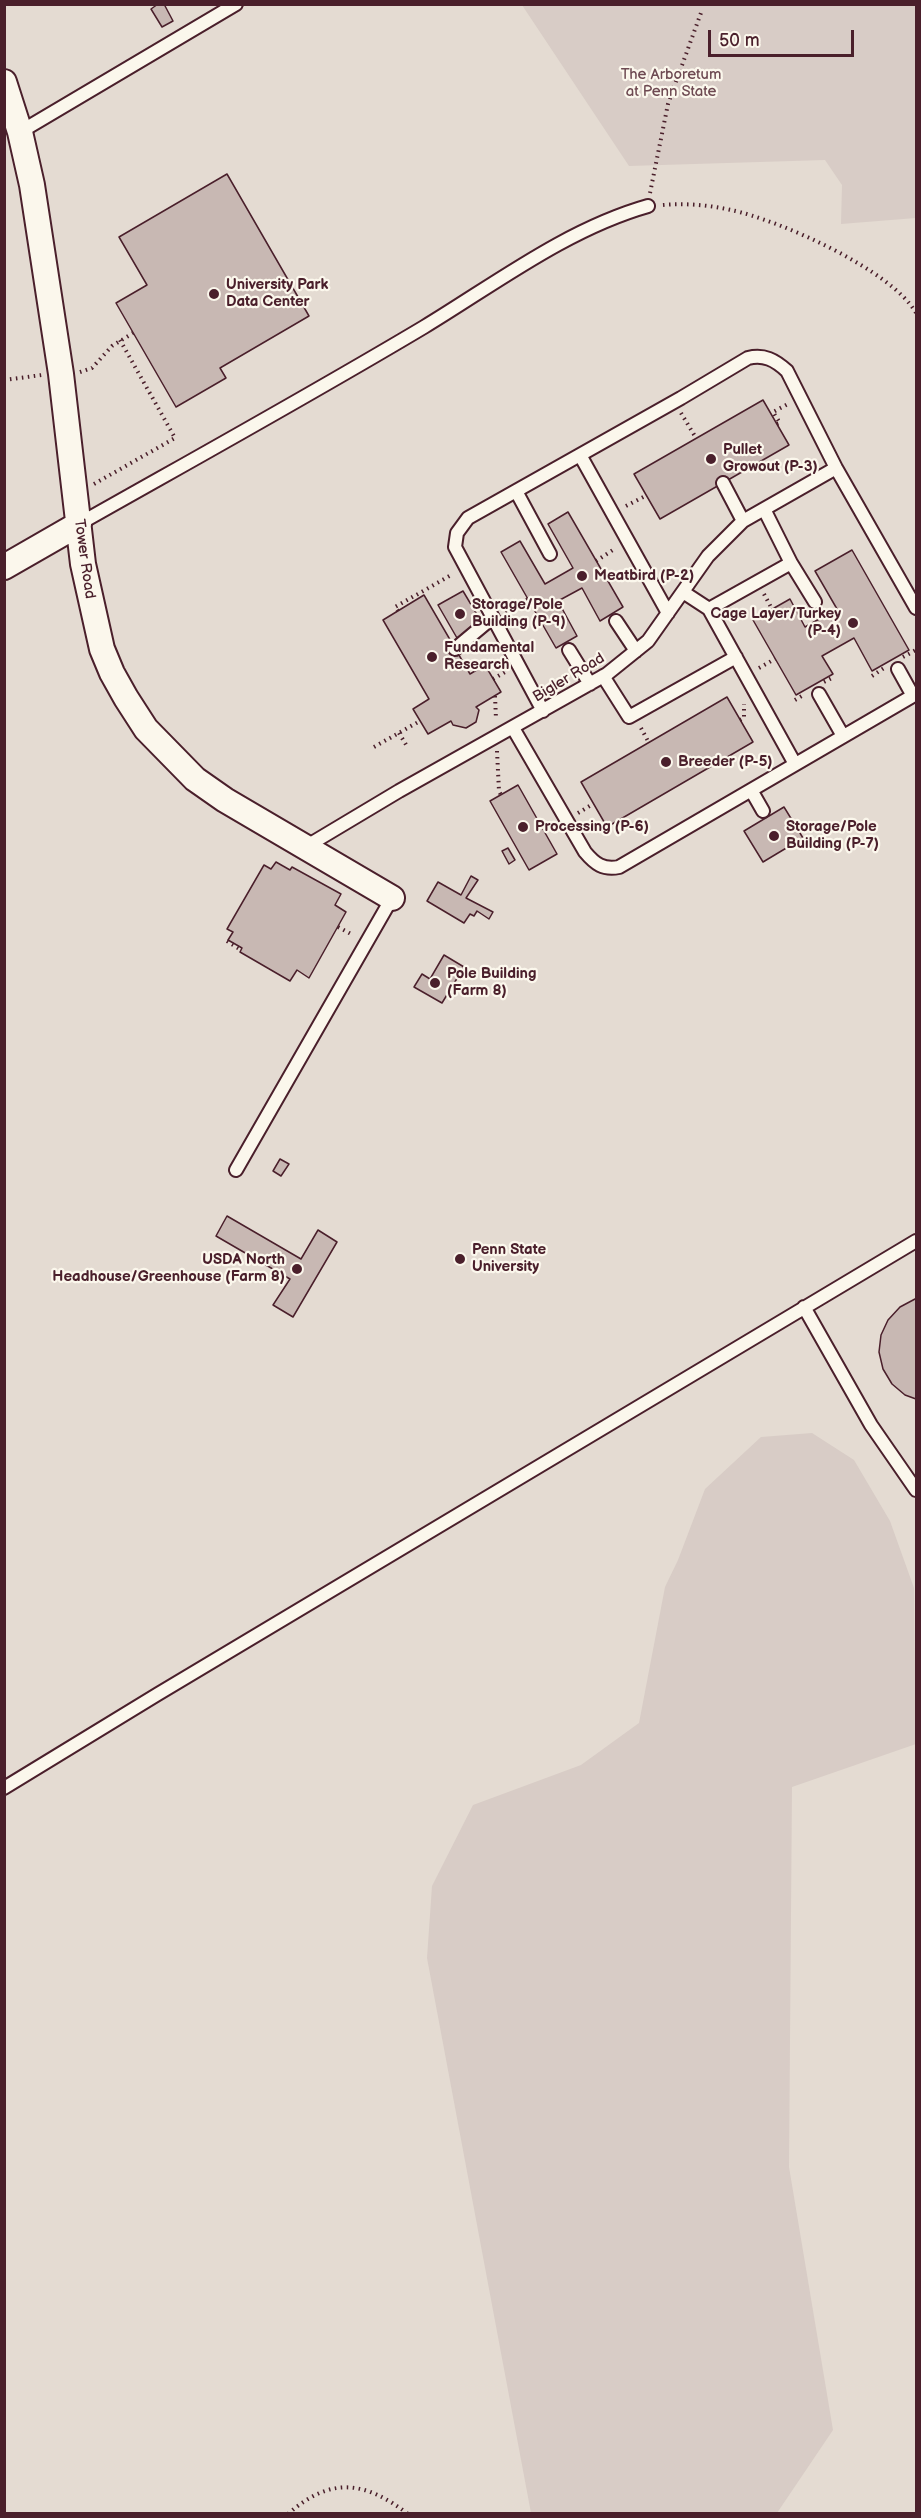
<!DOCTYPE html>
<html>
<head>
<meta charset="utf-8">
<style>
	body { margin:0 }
	#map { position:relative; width:921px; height:2518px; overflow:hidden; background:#f0eae0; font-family:"Balsamiq Sans",sans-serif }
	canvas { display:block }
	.frame { position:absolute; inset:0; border:6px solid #4a1f2b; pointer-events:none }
	.scale { position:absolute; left:708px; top:30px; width:146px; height:27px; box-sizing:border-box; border:3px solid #4a1f2b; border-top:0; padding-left:8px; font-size:18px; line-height:21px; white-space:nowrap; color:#4a1f2b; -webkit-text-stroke:4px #fbf7ec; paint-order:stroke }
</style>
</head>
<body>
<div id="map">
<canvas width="921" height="2518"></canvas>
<div class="frame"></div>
<div class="scale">50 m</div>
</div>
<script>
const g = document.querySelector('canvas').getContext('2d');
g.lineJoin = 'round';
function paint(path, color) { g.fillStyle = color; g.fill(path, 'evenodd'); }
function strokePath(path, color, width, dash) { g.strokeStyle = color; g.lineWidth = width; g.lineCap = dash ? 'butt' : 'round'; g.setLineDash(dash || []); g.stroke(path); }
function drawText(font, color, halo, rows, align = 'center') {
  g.font = font + ' "Balsamiq Sans",sans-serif'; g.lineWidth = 4.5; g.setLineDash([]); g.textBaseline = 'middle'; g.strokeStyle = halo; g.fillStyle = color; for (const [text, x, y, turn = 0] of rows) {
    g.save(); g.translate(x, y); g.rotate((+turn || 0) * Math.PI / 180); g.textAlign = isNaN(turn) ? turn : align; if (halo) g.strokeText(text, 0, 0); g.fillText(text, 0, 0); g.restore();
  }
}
const built = new Path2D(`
	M5,5h911v2508h-911z`);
const green = new Path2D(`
	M522,5h394v213l-75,6 1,-39 -17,-25 -196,6z
	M812,1433l42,27 36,61 24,67 2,156 -124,43 -3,380 44,263 -56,83h-246l-104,-555 5,-72 41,-81 108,-40 58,-42 26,-136 13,-27 27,-71 56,-52z`);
const building = new Path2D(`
	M158,4h6l9,17 -11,6 -11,-18z
	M227,174l82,142 -89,52 6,10 -50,29 -60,-104 31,-18 -28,-48z
	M763,400l26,45 -129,74 -26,-45z
	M568,512l55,95 -23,14 -18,-33 -24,13 19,35 -21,12 -55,-96 19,-11 25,43 28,-16 -25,-44z
	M852,550l57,100 -37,21 -18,-33 -32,18 11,18 -37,21 -43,-75 37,-21 15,28 32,-18 -22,-38z
	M463,591l19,32 -25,15 -19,-33z
	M424,595l46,79 15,-9 16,27 -25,15 3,3 -3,12 -10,6 -13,-3 -2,-4 -23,13 -15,-25 16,-10 -46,-79z
	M727,697l26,45 -146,85 -26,-45z
	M518,785l39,69 -28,16 -39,-69z
	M784,807l19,31 -40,24 -19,-31z
	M508,848l7,12 -6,4 -7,-13z
	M276,862l14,8 2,-3 49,27 -6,11 11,7 -37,66 -12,-8 -7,11 -50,-29 2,-4 -14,-8 5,-8 -6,-3 37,-64 7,4z
	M471,876l7,4 -12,18 27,14 -4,7 -12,-8 -3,5 -4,-2 -6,9 -37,-22 11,-19 23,13z
	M444,955l20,12 -22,36 -28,-16 8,-13 8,5z
	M280,1159l9,5 -8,12 -8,-5z
	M227,1216l74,43 17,-29 19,12 -44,75 -20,-12 17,-26 -74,-43z
	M915,1299h1v100l-11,-4 -13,-11 -9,-15 -4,-17 2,-17 7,-15 12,-13z`);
const path = new Path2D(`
	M650,193l18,-89 34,-94
	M663,205c23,-2 45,0 68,5 48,10 161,60 185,103
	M80,372l12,-4 20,-22 21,-13
	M4,380l38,-5
	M681,413l15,25
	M777,424l3,-1 -7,-11 15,-8
	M94,484l81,-46 -55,-98
	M626,506l21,-11
	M596,561l20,-13
	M764,594l8,15
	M398,611l-3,-4 58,-33
	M505,611l23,-12
	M903,657l13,-7
	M759,668l16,-9
	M872,676l12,-8
	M493,679l12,-7
	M824,682l10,-5
	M495,696l1,23
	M795,700l10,-6
	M740,720l4,-2v-14
	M641,728l8,15
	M399,733l9,15
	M374,747l46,-26
	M497,751l2,40 2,4
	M578,813l15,-9
	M338,927l15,8
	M227,941l14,9
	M288,2514c43,-38 77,-33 120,0`);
const service = new Path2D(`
	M20,132l216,-128
	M580,455l88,158
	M723,483l20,38
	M516,491l34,63
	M79,524c115,-65 231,-129 345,-197 71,-43 143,-98 224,-121
	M791,563l24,39
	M683,592l26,17 86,155
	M709,609l82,-46 -27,-54
	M616,621l20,30
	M455,649l37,-31
	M569,650l21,34
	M898,669l15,27
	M603,676l26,41 107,-60
	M819,694l24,42
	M543,711l-88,-164 2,-14 11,-15 213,-120 67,-40c16,-4 27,2 39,13l49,97 80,140
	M513,728l72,124c10,12 18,18 34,15l297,-173
	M751,790l12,21
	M307,846l92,-55 208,-117 41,-33 60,-85 35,-35 93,-53
	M236,1170l156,-272
	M804,1307l67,118 45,65
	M4,1788l154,-94 758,-453`);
const minor = new Path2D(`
	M4,82l16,50 12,53 29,189 22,190 19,85 10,24 14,25 20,31 49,50 30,21 167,98
	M4,567l75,-43`);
const markers = [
	[214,294,6,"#4a1f2b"],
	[711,459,6,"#4a1f2b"],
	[582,576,6,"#4a1f2b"],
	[460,614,6,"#4a1f2b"],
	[853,623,6,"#4a1f2b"],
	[432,657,6,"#4a1f2b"],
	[666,762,6,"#4a1f2b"],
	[523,827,6,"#4a1f2b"],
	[774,836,6,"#4a1f2b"],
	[435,983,6,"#4a1f2b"],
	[460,1259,6,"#4a1f2b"],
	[297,1269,6,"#4a1f2b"]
];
const parkNames = [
	["The Arboretum",671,75],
	["at Penn State",671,92]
];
const poiNames = [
	["University Park",226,285],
	["Data Center",226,302],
	["Pullet",723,450],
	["Growout (P-3)",723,467],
	["Meatbird (P-2)",594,576],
	["Storage/Pole",472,605],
	["Building (P-9)",472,622],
	["Cage Layer/Turkey",841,614,"right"],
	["(P-4)",841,631,"right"],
	["Fundamental",444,648],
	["Research",444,665],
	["Breeder (P-5)",678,762],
	["Processing (P-6)",535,827],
	["Storage/Pole",786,827],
	["Building (P-7)",786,844],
	["Pole Building",447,974],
	["(Farm 8)",447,991],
	["Penn State",472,1250],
	["University",472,1267],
	["USDA North",285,1260,"right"],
	["Headhouse/Greenhouse (Farm 8)",285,1277,"right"]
];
const streetNames = [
	["Tower Road",84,559,82],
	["Bigler Road",569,678,-31]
];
paint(built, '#e4dbd2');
paint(green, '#d8ccc6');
paint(building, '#c8b8b3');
strokePath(building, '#4a1f2b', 1.5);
strokePath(service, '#4a1f2b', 16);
strokePath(minor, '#4a1f2b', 28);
strokePath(path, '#4a1f2b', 4, [1.5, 4.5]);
strokePath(service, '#fbf7ec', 12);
strokePath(minor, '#fbf7ec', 24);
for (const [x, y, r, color] of markers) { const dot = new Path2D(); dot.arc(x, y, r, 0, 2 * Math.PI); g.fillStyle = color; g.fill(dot); strokePath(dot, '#fbf7ec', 2); }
drawText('15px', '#6e4a52', '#fbf7ec', parkNames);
drawText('bold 15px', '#4a1f2b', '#fbf7ec', poiNames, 'left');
drawText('15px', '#4a1f2b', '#fbf7ec', streetNames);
</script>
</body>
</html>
